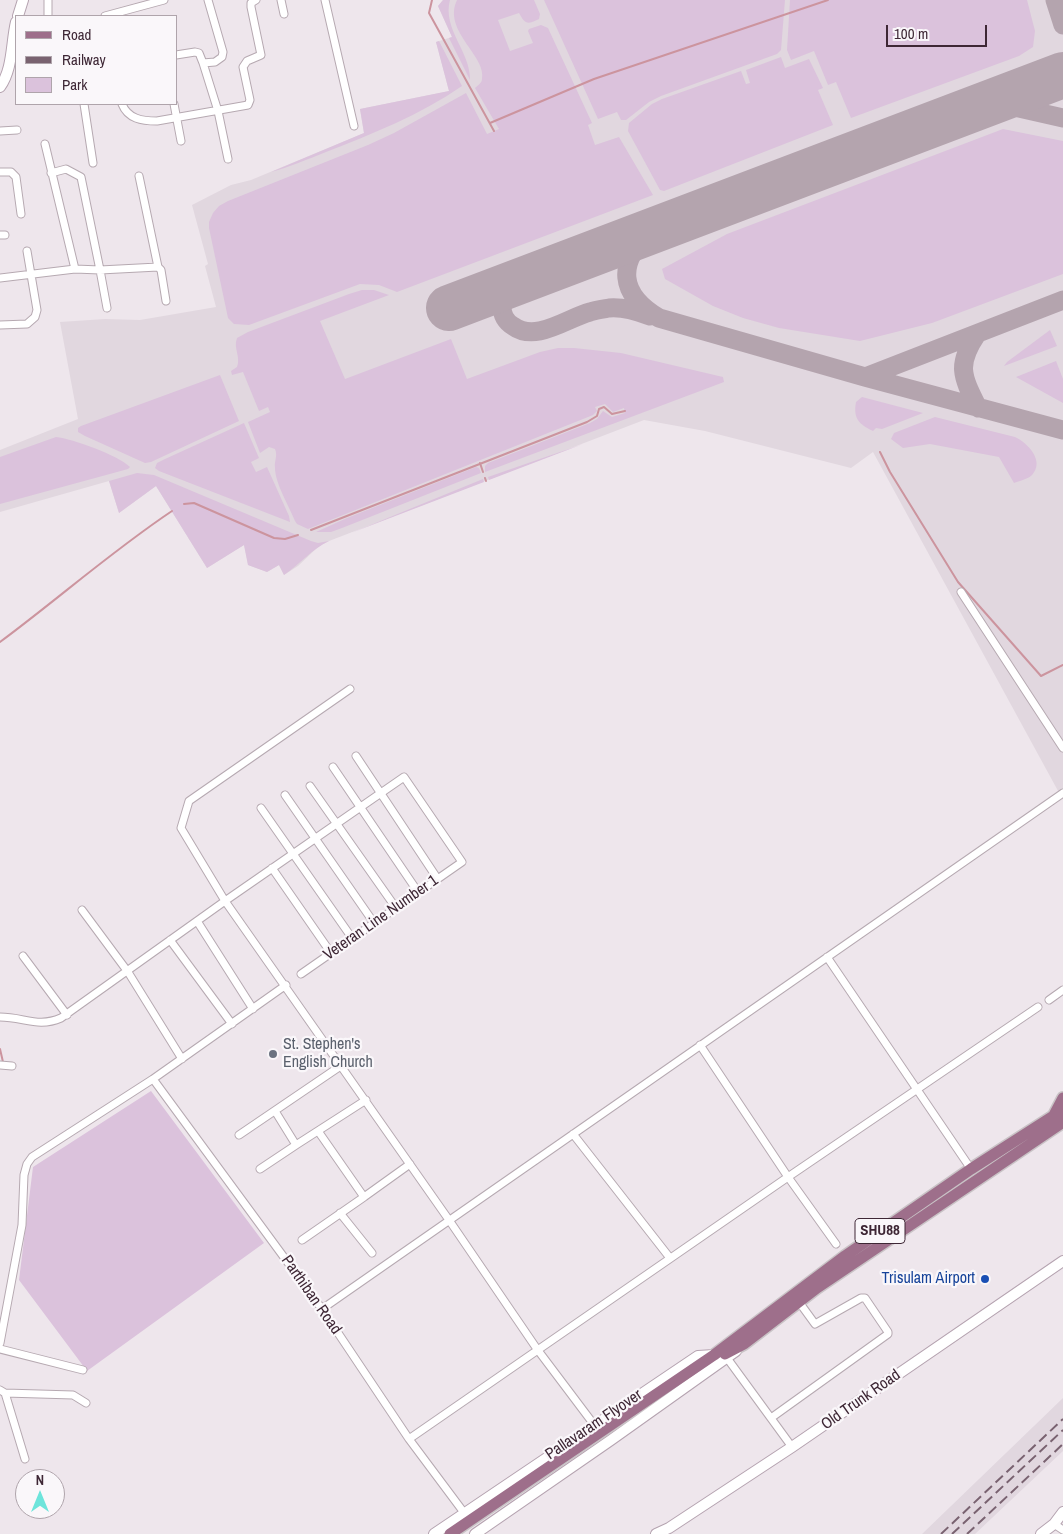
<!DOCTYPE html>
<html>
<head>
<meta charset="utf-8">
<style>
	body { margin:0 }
	#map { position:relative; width:1063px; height:1534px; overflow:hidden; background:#eee6ec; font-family:"Archivo Narrow",sans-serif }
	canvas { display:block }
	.legend { position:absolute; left:15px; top:15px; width:162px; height:90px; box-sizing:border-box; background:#faf7fa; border:1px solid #afa4ab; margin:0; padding:6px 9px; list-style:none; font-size:15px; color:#3e2735 }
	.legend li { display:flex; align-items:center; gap:10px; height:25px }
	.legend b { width:25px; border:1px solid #afa4ab }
	.north { position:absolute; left:15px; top:1469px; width:50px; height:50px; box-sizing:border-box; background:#faf7fa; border:1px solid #afa4ab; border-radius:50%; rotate:0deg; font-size:14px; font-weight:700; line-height:20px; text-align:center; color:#3e2735 }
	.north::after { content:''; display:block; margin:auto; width:18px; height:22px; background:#6de4db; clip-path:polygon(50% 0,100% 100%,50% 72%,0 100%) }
	.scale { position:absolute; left:886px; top:25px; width:101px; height:22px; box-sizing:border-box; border:2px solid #3e2735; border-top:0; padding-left:6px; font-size:15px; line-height:18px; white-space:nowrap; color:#3e2735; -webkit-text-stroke:4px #faf7fa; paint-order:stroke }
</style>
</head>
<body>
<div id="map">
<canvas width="1063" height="1534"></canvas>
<ul class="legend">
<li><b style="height:6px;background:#9e6f8b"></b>Road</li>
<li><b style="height:6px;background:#796270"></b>Railway</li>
<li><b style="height:14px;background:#dbc2dc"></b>Park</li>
</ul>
<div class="north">N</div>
<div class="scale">100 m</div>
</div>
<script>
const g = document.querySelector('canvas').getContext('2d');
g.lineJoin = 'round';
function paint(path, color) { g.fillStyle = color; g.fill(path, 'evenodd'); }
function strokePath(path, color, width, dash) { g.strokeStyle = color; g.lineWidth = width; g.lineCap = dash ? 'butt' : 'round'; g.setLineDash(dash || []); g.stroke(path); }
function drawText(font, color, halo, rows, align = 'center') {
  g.font = font + ' "Archivo Narrow",sans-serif'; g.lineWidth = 4.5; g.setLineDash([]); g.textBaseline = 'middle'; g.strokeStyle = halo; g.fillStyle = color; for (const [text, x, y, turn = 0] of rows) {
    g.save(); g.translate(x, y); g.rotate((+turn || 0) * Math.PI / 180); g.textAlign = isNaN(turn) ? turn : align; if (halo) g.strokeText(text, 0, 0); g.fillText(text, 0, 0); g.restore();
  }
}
const built = new Path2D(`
	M443,0h620v800l-190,-348 -22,16 -146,-37 -61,-11 -315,121 -11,6 -20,19 -14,9 -5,-10 -12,7 -19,-7 -4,-20 -37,23 -51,-82 -37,27 -10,-32 -109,31v-62l78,-31 -18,-97 45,-3 35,1 76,-13 -11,-41 3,-2 -16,-59 39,-20 20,-5 113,-47 -4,-24 89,-18 -13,-49 16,-5 -14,-31z
	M1063,1398v53l-88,83h-53z`);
const green = new Path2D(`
	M443,0h7c-8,29 21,52 20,80l-21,-42 3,-1 -14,-31z
	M457,0h77l6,14 -1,5c-12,6 -14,5 -20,-6l-21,7 12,31 23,-8 -5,-12 1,-2 12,-4 7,3 44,95 -4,2 7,20 24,-8 34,58 -256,97 -18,-7 -19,-1 -111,41 -15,-1 -6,-6 -19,-90v-6l4,-9 6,-7 9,-5 140,-56 26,-12 72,-40 21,41 12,-5 -24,-41c3,-3 7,-5 7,-9 5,-23 -40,-48 -25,-79z
	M544,0h241l-4,50 -4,4 -116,42 -12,6 -23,18h-5l-4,-8 -19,7z
	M790,0h237l8,31 -2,16 -14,9 -168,62 -15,-36 -8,3 -14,-34 -23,9 -4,-10z
	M439,41l23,45c-42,29 -90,48 -136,66 -18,7 -36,15 -55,20l93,-39 -4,-24 89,-18 -13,-49z
	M781,57l4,11 24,-9 14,29 -5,2 15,35 -169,66 -4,-1 -32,-59 1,-8 23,-19 10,-5 79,-28 5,13 4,-1 -4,-13z
	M1003,129l60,12v133l-131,49 -72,18 -81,-13 -36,-10 -30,-12 -48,-27 -3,-10 65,-35z
	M362,290h12l15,5 -69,26 25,58 106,-40 16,40 73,-27 18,-4h16l47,5 102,24 1,5 -239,90v-6l3,-3 102,-40 7,-4 6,-8 9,6 13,-4 -1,-5 -11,4 -8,-8 -10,3 2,4 -4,4 -285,114 -11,-5 -2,-3c-6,-15 -20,-38 -20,-53 -1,-7 3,-12 0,-19l-6,-2 -9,6 -12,-31 22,-10 -2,-5 -9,4 -16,-39 -11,3 -1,-4 6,-4c4,-10 -4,-19 0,-29l11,-6 101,-38z
	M1050,330l7,16 -53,20 3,-4z
	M1056,361l7,18v24l-47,-26z
	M220,375l19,46 -88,41 -6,1 -60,-27 -7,-4v-4l3,-2z
	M862,397l61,16 -41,16 -6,-1 -3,3c-14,-7 -20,-12 -17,-29z
	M935,417l80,20c13,6 30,24 17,38 -4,4 -13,6 -18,8l-15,-26 -69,-13 -27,4 -12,-9 3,-6z
	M244,423l15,35 -8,4 5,10 11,-5 22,49 1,6 -131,-51 -4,-3 2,-5 8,-4z
	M56,437c17,2 62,18 74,30l-2,2 -128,35v-47z
	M583,444l-94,36 -1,-3z
	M476,467l3,1 2,5 -139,55 -11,4h-15l31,-14z
	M137,473l17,2 157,66 7,2 11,-2c-17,8 -29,23 -45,34l-5,-10 -12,7 -19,-7 -4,-20 -37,23 -51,-82 -37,27 -10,-32z
	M483,479l1,3 -133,51z
	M151,1091l113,152 -177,128 -68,-91 14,-113z`);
const stream = new Path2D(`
	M432,0l-3,13 65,118
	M490,123l104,-44 234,-79
	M880,452l10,20 68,110 83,94 22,-11
	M480,463l3,9
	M485,478l1,3
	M184,504l10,-1 80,35 11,1 13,-4
	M311,530l276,-108 10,-6 2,-7 5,-2 8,7 13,-3
	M0,642c58,-43 112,-91 172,-131
	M0,1049l3,13`);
const taxiway = new Path2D(`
	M1055,0l8,25
	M967,111l27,-6 16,1 53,12
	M651,232c-35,31 -32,62 8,86l206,59 198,53
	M514,283c-7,7 -13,14 -12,24 0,8 4,15 11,19 23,17 54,-8 77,-14 5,-2 13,-3 19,-4 15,-1 27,3 41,8
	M977,334c-21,31 -15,42 1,74
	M865,377l198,-77`);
const runway = new Path2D(`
	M449,308l614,-233`);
const street = new Path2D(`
	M281,0l3,14
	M325,0l29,126
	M48,16v-16
	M105,16l59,-16
	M176,55l19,-3 4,1 4,10 12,-1 7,-5 1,-5 -15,-52
	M203,63l15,48 10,48
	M84,104l9,59
	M122,104c6,15 20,17 35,17l91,-16 2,-5 -7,-33 4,-6 14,-6 -10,-48v-4l5,-3
	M174,104l7,37
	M0,131l17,-1
	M45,144l30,125
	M0,172h11l5,5 5,37
	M139,176l19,91
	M0,235h5
	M0,278l75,-9 25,1 -19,-93 -15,-8 -15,4
	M107,308l-7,-38 58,-3 3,3 5,31
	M0,325l27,-1 8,-7 2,-7 -10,-59
	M961,592l102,156
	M350,689l-161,112 -8,27 44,73 224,319 88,129 58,77
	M356,756l81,122
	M333,767l85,125
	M310,786l86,122
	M285,795l89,128
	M261,808l91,130
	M272,868l59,85
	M82,910l46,62 54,87
	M197,921l56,88
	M170,940l62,84
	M23,956l44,59
	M827,957l144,212
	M1049,1000l14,-10
	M0,1017c24,0 38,11 61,1l164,-117 179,-124 58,85 -161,112
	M700,1045l88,132 48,67
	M0,1065l12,1
	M153,1079l169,230 87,130 56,75
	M275,1111l21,34 70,-45
	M318,1131l46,66 46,-33
	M573,1134l97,124
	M239,1135l103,-70
	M260,1169l36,-24
	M340,1213l32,40
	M302,1240l62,-43
	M322,1309l741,-516
	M0,1343l22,-118 2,-50 3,-11 5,-7 121,-78 133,-94
	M0,1349l83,21
	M727,1358l65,89
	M0,1390l5,3 68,2 13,8
	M5,1393l20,66
	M771,1418l117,-84v-2l-23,-34h-4l-46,26 -16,-22
	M409,1439l379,-262 250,-170
	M1054,1524l9,6`);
const secondary = new Path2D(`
	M18,16l5,-16
	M0,87c13,-18 11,-44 16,-65
	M434,1534l264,-178 16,-1
	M475,1534l136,-94 125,-89
	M656,1534l13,-6 123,-81 271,-186
	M1041,1534l13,-10 9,-12`);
const primary = new Path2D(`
	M1054,1115l9,-17
	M725,1354l19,-10 73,-56 246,-166
	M450,1534l264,-179 131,-99 126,-87 92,-59`);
const rail = new Path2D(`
	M941,1534l122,-115
	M952,1534l111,-104
	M967,1534l96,-90`);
const markers = [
	[273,1054,5,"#6b7280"],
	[985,1279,5,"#1a4fb4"]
];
const shields = [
	[880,1231,50]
];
const shieldNames = [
	["SHU88",880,1231]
];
const streetNames = [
	["Veteran Line Number 1",381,918,-35],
	["Parthiban Road",311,1295,55],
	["Old Trunk Road",861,1400,-35],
	["Pallavaram Flyover",594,1425,-34]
];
const worshipNames = [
	["St. Stephen's",283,1045],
	["English Church",283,1063]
];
const transitNames = [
	["Trisulam Airport",975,1279]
];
paint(built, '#e1d7df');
paint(green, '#dbc2dc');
strokePath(stream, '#cc949e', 2);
strokePath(taxiway, '#b4a4ae', 19);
strokePath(runway, '#b4a4ae', 46);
strokePath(street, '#b6a9b1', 9);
strokePath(secondary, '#b5a3b0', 12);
strokePath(primary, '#c9c3c6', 14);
strokePath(street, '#fff', 7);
strokePath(secondary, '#fff', 10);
strokePath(primary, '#9e6f8b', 11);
strokePath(rail, '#796270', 2, [10, 5]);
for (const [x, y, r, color] of markers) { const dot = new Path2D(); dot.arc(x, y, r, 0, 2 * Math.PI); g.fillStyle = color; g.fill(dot); strokePath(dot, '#faf7fa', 2); }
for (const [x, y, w] of shields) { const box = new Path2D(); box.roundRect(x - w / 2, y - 12.5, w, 25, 4); g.fillStyle = '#faf7fa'; g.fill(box); strokePath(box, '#3e2735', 1); }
drawText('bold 15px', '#3e2735', null, shieldNames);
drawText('16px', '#3e2735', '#faf7fa', streetNames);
drawText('16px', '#5b616d', '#faf7fa', worshipNames, 'left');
drawText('16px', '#164399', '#faf7fa', transitNames, 'right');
</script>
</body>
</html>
